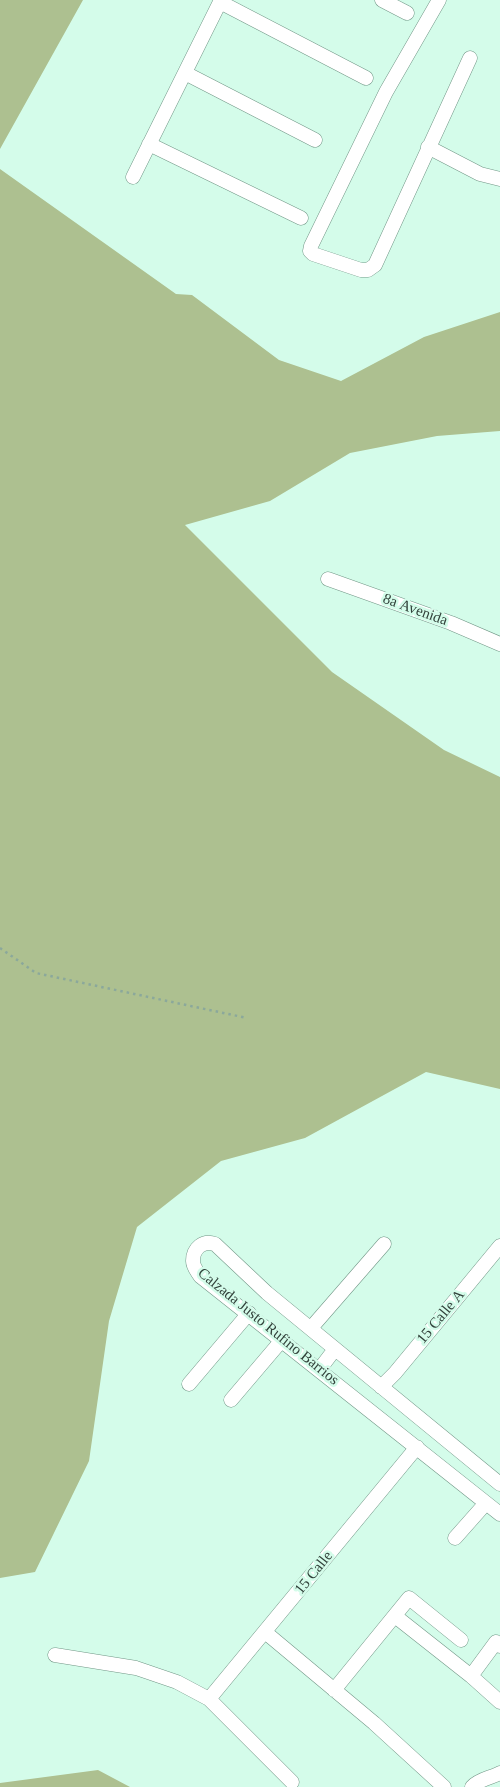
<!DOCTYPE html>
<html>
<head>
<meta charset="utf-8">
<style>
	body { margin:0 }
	canvas { display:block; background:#d4fcea }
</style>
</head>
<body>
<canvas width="500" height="1787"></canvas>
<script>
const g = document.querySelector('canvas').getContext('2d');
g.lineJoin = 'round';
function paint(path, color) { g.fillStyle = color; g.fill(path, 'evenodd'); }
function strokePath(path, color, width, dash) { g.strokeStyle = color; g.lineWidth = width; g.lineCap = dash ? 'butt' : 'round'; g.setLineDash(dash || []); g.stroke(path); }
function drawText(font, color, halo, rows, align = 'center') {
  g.font = font + ' Georgia,serif'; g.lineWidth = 5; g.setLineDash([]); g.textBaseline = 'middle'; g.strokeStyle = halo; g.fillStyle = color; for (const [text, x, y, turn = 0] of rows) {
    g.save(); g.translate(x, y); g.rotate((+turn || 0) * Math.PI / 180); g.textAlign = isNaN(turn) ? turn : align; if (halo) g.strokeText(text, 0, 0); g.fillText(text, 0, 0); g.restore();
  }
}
const forest = new Path2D(`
	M0,0h83l-83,149z
	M0,169l176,125 16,1 87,65 62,21 83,-44 76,-25v119l-63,5 -87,17 -80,48 -85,24 147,147 112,78 56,27v312l-74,-17 -121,66 -84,23 -84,66 -28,94 -20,140 -54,111 -35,6z
	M98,1770l32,17h-130v-4z`);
const path = new Path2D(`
	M0,948l36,25 211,45`);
const minor = new Path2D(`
	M382,0l25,13
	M439,0l-53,92 -75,154 -1,5 3,3 48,16h7l7,-5 95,-207
	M220,2l146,76
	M185,73l130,67
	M149,144l152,74
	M428,147l52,27 20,5
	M133,177l88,-177
	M328,579l123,44 49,21
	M311,1328l73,-84
	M319,1370l16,-21
	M189,1384l60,-71
	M381,1387l14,-14 105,-127
	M231,1400l51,-60
	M500,1484l-233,-191 -52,-49c-12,-4 -22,4 -22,17 0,6 4,10 7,15l300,238
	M455,1538l31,-35
	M395,1616l76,60 29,26
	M265,1632l109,91 70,64
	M55,1655l81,13 41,14 32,17 83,83
	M471,1676l25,-34 4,4
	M334,1690l75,-92 52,42
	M209,1699l208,-252
	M472,1787c7,-8 19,-9 28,-14`);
const streetNames = [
	["8a Avenida",415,610,20],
	["15 Calle A",441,1317,-50],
	["Calzada Justo Rufino Barrios",268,1327,39],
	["15 Calle",314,1573,-51]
];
paint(forest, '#adc090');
strokePath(minor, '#729787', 15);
strokePath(path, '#8ba89b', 2.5, [2.5, 4]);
strokePath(minor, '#fff', 14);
drawText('15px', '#31413a', '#d4fcea', streetNames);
</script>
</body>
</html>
